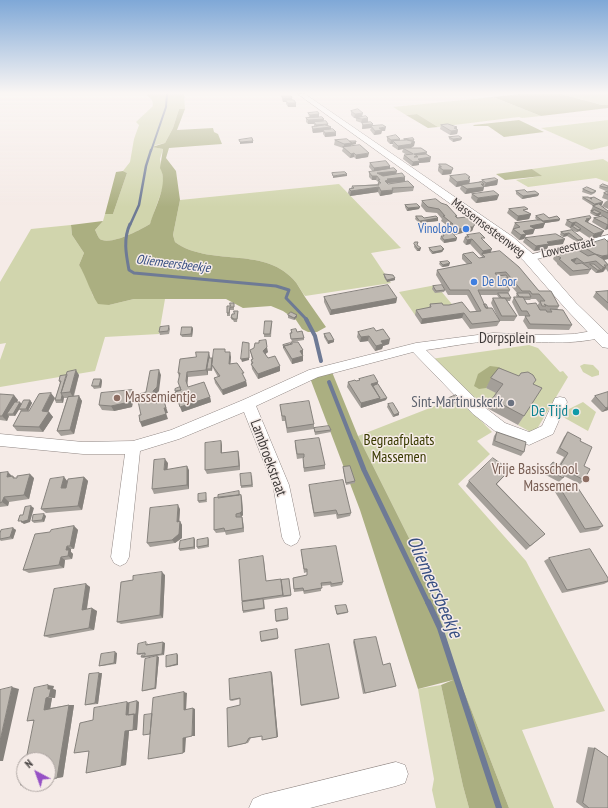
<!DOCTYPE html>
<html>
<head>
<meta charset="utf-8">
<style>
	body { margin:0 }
	#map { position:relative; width:608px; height:808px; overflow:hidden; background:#f5ebe7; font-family:"PT Sans Narrow",sans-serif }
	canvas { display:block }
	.north { position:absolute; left:16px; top:752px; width:40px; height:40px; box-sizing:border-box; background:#f5ebe7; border:1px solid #aca4a1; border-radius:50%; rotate:319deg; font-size:11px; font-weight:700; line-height:16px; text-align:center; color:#3e3a39 }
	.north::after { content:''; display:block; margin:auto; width:14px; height:18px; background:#9651c5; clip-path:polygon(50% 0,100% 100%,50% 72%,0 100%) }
</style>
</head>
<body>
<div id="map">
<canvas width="608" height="808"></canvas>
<div class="north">N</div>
</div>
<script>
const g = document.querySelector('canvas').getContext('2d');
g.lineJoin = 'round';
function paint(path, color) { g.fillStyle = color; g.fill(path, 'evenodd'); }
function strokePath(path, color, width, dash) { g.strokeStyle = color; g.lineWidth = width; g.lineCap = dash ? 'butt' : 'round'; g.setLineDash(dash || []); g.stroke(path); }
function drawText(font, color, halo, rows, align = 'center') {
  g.font = font + ' "PT Sans Narrow",sans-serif'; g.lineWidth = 3; g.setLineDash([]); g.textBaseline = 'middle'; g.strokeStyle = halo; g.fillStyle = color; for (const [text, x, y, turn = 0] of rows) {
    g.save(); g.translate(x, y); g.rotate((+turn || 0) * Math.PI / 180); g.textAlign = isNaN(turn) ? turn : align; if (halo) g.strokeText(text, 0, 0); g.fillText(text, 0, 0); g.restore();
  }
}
const green = new Path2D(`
	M146,94h38l1,15h-6l-6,19 -8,15 -9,2 -3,2 10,2 -3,10 4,25 -14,40c-10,6 -36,20 -48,16 -4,-1 -5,-7 -7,-10l8,-9 2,-7h8l14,-41 -4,-2 7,-9 4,-23 5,-14 -3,-3 17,-16 -1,-6z
	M561,94h47v11h-6z
	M493,97l48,19 -19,2 -3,-1 -81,10 -21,-13 -11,1 -13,-8z
	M608,120v26l-17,4 -50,-22z
	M603,159l5,3v20l-12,-4 -68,9 -12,-7 25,-4 -9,-7z
	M339,184l62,64 -30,5 20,30 -86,13c-4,-5 -7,-12 -12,-17 -31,-33 -84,-12 -118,-37l-2,-7 7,-35z
	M71,225l1,10 12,18 -5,12 7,11 7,20 16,9 25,-6h31l-6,35 -54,3 -10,34 -95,16v-27l6,-17 -6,1v-62l31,-53z
	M436,285l20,24 -41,6 -16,-23z
	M529,345l9,3 22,24 3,-1 5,6 -34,57 -16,-9 17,-27 -49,-10 11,5 -10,15 -20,-12 -36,-37z
	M584,364l9,1 6,6v4l-7,2 -9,-5 -3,-6z
	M458,397l34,35 -15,9 13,13 -32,30 68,77 79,150 -83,19 32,78h-45l-50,-130 -35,-110 -66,-132z
	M583,402l13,10 -8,19 -25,-14 4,-7z
	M441,685l22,101 6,22h-33l-4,-18 2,-11 -16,-90z`);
const forest = new Path2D(`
	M520,94h41l41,11h6v3l-67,8 -48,-19z
	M179,109h6l-8,21 36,-2 1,4 4,2 4,10 -53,4 -3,10 10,13 4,29 -7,35 2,7c34,25 87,4 118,37 5,5 8,12 12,18 7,10 14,20 21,30l-9,5h-9l-6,-3 -6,-9 -13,-9 -12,-5 -28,2 -17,-9h-92l-25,6 -11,-1c-8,-12 -11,-26 -19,-39l5,-12 -12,-18 -1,-10 32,-4 -8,9c2,3 3,9 7,10 12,4 38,-10 48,-16 5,-17 19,-41 10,-56l3,-19 -11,-2 13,-4 8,-15z
	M417,114l21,13 -10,1 -22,-13z
	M519,120l25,12 -40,5 -16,-11h-14l-1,-1z
	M532,169l10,7 -37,4 -9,-6z
	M123,171l4,2 -14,41h-8l11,-42z
	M490,366l8,1 12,6 -18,6 -6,9 -7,1 -5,-3 4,-12z
	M332,372l26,64 66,132 35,110 50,130h-40l-6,-22 -22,-101 12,-5 -35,9 -58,-179 -50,-132z`);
const streamFar5 = new Path2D(`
	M151,151l15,-44 1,-13`);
const streamFar4 = new Path2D(`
	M130,225l9,-20 7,-39 5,-16`);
const streamFar3 = new Path2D(`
	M130,224c-7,15 -4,30 -1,46l5,3 142,13 13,4 -3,8 21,22`);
const streamFar2 = new Path2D(`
	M306,319l9,17 6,25
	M329,382l24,61`);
const streamFar1 = new Path2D(`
	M353,442l11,28 64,133`);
const stream = new Path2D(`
	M428,602l12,26 59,180`);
const minor = new Path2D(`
	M608,235v6l-79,20 -5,-3 1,-2z
	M599,330l4,1 2,3 -2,3c-36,10 -73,3 -110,4 -22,1 -45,6 -67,9l57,56 22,17 24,9 13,-6 13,-28 5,-1 5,1 2,4 -14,32 -24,11 -34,-14 -22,-17 -60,-62 -95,25 -62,29 33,79 11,52 -3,6 -6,3 -6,-3 -3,-6 -9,-52 -29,-73 -65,27 -39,12 -11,106 -3,6 -6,3 -6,-3 -3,-6 14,-103h-42l-83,-8v-12l83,8 50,-1 38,-11 72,-30 66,-30 107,-27 77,-10 52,2 29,-1z
	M396,762l9,3 3,9 -3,9 -9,3 -86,22h-61l4,-9 9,-4z`);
const major = new Path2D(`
	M298,94h7l208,143 21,18 42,48 32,31v14l-6,-1 -36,-38 -42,-48 -19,-18z`);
const wall = new Path2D(`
	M282,96l10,2 1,2 3,3v4h-8l-2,-3v-2h-3l-1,-2z
	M351,111l11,6 6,1v4l5,4 12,5h-3l-1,3 -7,1 -4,-5 1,-2 -9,1v-6l-6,-2v-3h-2l-3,-3z
	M308,113l11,1v3l5,2 -1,2 5,4 8,11 -11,1 -2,-3v-2l-10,1 -1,-2v-4h2v-3h-6l-2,-2v-4l3,-1z
	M441,125l16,5h1l-1,4 -7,1 -10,-6z
	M387,137l13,4 4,-1v-1l10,1v6l-2,1 -1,1 15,6 4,8 -11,1v2l-7,1 -9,-7 1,-4h3l-5,-3 1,-3 -5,1 -6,-4 1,-2h-3l-3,-3z
	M449,137l12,3 -8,2 -4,-3z
	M335,140l15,1 6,3 -5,1v1l17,11 -12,2 -2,-2 -4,1 -8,-7 1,-3 -9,-3z
	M370,163l20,3v3l7,5 8,7 9,6 -1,4 -20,2 -1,1 -12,2 -2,-4 -28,4 -2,-3 1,-4 2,-1 1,-2 26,-2v-2l-2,-2h-4l-3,-3v-5h4l-4,-5zM400,182l-12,2v-1z
	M439,164l14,4 -2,6 -9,1 -4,-4v-2z
	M450,176l19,3 1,1 -1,4 10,-2 1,-1 18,-1 -1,5 -13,2 -1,4 -18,3 -5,-5 1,-3 -5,1 -7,-6z
	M600,186h8v4l-2,1 -7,-3z
	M583,189l13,2 -1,2 -4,2 -9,-3z
	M516,191l11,1 11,4 -16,3 -6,-5z
	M608,191v18l-6,-3 3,-4 3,-2 -6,-2 2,-5z
	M472,194l25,6 -21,3 -5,-5z
	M583,197l19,8h-2l8,6v18l-3,1 -13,-8 2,-4 8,-2 -2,-1 -1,1h-4l-5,-3 1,-2v-1l2,-4 -11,-7z
	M422,201l19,2 16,13v1l16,12 -1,2 -3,1 -1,1h-6l-8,2 -5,-6v-2l-8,-6 1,-2 -5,-6 -11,-1 -5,-6z
	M405,205l14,4 -12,2 -2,-4z
	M509,209l18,3 4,2 -2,5 -12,2 -10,-8z
	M416,216l8,2h14v3l-19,2 -4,-4z
	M536,216l24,3 -1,2 -14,2 -2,5 -9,1 -1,5 -7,1 -2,4 -5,1 -8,-7 4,-10 22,-3 -2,-2z
	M567,220l21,2 13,14 -10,3 -12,-8 -3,1 -6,-3 1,-1h-1l-5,-3z
	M572,230l10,11 -5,1 -10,-6 -4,1 -3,-2 1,-3z
	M443,234l14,4 -1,3 -12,2 -4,-4 1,-3h2z
	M467,235l17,6 7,12 68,53 -2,4 15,15 -3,5 -41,-1 -5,-8 2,-4v-1h-6l-7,-14 2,-5h3l-1,-1 1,-3 -10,-12v1l3,4 -2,2 2,2 -2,4 3,4 -1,3h-3l10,15 -3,5h-14l-3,5 -27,3 -8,-11 -41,6 -6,-9 1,-5 13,-2 1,-4 13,1 27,7 6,-1 -9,-16h-19l-12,-20 1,-5 30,-6 -5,-5v-5l17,4h2l1,-2h-1l-11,-12 -4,1 -3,-3 2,-5h1zM480,295h17l2,3h-6l-2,5 7,15 -14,-14zM531,299h5l3,4 -2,3 -10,-2 -3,-4h6z
	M525,238l38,6 -15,2 -1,3 -13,2 -11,-9z
	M608,239v20l-4,1 4,4v8l-2,-3 -3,3 -7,1 -7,-6h-1l3,2 -3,5 -18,2 -13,-12v-1l-4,-4 2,-5 24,-4 3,-4 25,-5z
	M415,242l2,3 3,6h-3l-3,-4z
	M429,248l15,1 -2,3 -10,2 -3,-4z
	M440,262l9,4 -7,1 -3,-3z
	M384,274l11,4v2l-8,2 -3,-5z
	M433,286l12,4 -1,2 -9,1 -3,-4z
	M608,291v20l-15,-14 3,-5z
	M324,297l73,1 -1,5 -66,12 -6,-13z
	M234,303v7h-4v6h-3v-3l3,-7z
	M238,311v3l-1,8h-3l-1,-2h-1l-1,-2 3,-4z
	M288,315l9,2 -3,3 -6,-2z
	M272,321l-1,16h-7v-3z
	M169,326l1,3 -1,5 -9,1 -1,-3z
	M192,327l1,2 -1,8h-10l-1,-2z
	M291,330l6,2 7,6v2l-12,2 -2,-9h1z
	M376,331l13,13 -6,2 -1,3 -7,2 -7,-10 -8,1 -3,-5 1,-5z
	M324,334l10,6v2l-6,2 -4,-7z
	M291,342l12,8v5h-1l1,1v5l-11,3 -9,-16v-3l8,-1z
	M250,350l18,2 -3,2 3,4 12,13 -22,8 -6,-10 -1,-9 1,-1z
	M226,352l5,5 -1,7 14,13 2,4 1,5 -24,9 -8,-12 -1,-5 4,-1 -4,-7 -2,-5z
	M210,357v1h2l1,2 -1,11h-4v4l-20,2 -1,9 1,1 22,10 1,5 -29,10 -3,-35 -1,-4z
	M79,375l-5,21h5l3,5 -8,33 -13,2 -4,-5 10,-33h-3v-1l-1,6h-7l-1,-3 5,-17 -1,-2z
	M519,376l14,8 -9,32 -6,9 -31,-17 5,-9 4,-6 -10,-5 5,-10z
	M101,379l1,2 -1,7 -7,1 -2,-3z
	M359,379l19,3 -1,2 9,16 -25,8 -14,-21 1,-5 8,-1h3z
	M608,392v18l-6,2 -11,-11 4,-5z
	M0,394l18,6 -1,2 5,2 8,-4 2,3 -4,8 27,-13 -7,14h1l4,5 -10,15 -26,-1 -4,-5 8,-15 -2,-2 -4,7h-6l-2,5 -7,-1z
	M134,395l-2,12 -18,4 -12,-1 -3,-5z
	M449,398l10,4 -7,3 -4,-4z
	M388,404l11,9v2l-6,2 -6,-10z
	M280,405l34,19v4l17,2v2l-16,3 -1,-6 -27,4 -2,-12h-3z
	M497,432l27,20 -3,4 -29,-11 2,-9z
	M568,432l12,9 4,25v14l-4,4 -16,-8 -1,2 -4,4 -15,-8 5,-8 4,-4 6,3 5,-8 -8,-4 8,-16z
	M221,441l1,5v7l16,-2 1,4 1,15 -33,4 -2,-4z
	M295,441l30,24v4l-21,3 -1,-10v-4l-6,1 -2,-13z
	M168,463l-1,7h22v19l-35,5 -2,-5z
	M343,467l12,14v2l-9,2 -3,-16z
	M0,473l13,3 2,2h19l-5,21 -20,3 -1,4 -8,1z
	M506,474l-9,10 48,50 -19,16 -60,-64 3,-5z
	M252,475l1,12 -12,1v-2z
	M64,477l3,4 17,-4 4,4 -6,29 -36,3 -5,-4z
	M309,485l42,28 -1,3 -13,3 -1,-5 -22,3 -5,-28z
	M560,488l43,38 -5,4 -18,3 -25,-41z
	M239,491l1,4h1l1,4 1,16 -2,2h1l1,4 1,11 -18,3 -1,-3 -9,1 -2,-3 4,-32z
	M206,495l1,7 -8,1 -1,-2z
	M180,509l-1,12 3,4v13l-7,5 -25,4 -3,-4z
	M46,516l-2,6 -10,1 -2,-2z
	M74,526l4,4 -4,19h-3v3l2,2 -1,5 -7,1 -1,8 -35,5 -6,-3 27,-38z
	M13,528l3,2 -3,9 -12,2 -1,-1v-7z
	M194,538l1,2v9l-15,2 -1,-2z
	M208,538l1,2v7l-11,2 -1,-2z
	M301,550l42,32 -1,3 -11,2 -1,-2 -9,1v5l-17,3 -1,-3 -9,1 -1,-14 14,-3v-3l-3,1z
	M549,558l59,20v4l-4,2 -42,9 -18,-32z
	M264,560l2,21 23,-2 2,17 -27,4 1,9 -22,4 -1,-12z
	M165,575l-2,43 -42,6 -4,-2 16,-42z
	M86,584l4,3 -3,22 10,2 -3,19 -44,8 -6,-2z
	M335,606l13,6 -1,1 -10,2z
	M287,608l1,12 -12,2 -1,-12z
	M277,629l1,10 -17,3v-1z
	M354,640l29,25 13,21 -2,1 -31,7 -10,-52z
	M148,643v1l17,-1 -1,12 -21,3 -2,-1 4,-2v-1l-6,1 -2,-1z
	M295,650l44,48 -1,1 -37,7z
	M117,653l-1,11 -14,2h-3z
	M159,657l-3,32 -12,2h-2z
	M271,672l1,1 6,64 -16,3v-4l-11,2 -3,5 -20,4 12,-42v-6l-8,2 -2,-1z
	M102,673l-4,31 -11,1h-2z
	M54,686l-1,3 3,1 -1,8h-3l-2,10 19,-3h5l-11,72 -15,3 -14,-59h-7z
	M137,701l2,1 -2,28 -8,1 -3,34 -40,8 3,-22 -15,2 55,-50z
	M588,747l7,1 13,60h-24l-8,-6z`);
const shadedWall = new Path2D(`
	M283,98h9l1,3 -7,-1v2h-3z
	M288,103h8v4h-8z
	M363,113l-1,4 -8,1 1,-4z
	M319,114v4l-9,1v-4z
	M368,118v4l-7,1 1,-4z
	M324,119l-1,4 -9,-1v2h-6v-4z
	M328,124v4l3,-1v4l-8,-1v2l-10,1v-4h3v-4z
	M373,124l-1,4 -1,-2v2l-9,1 1,-4z
	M386,127l-1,4h-3l-1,3 -7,1 1,-4 4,-3z
	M457,127v4l1,-1 -1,4 -7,1 1,-4 3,-3z
	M336,132v4l-11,1v-4z
	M462,138l-1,2 -8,2v-3z
	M400,139v4l-7,-2v3h-3l1,-4z
	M253,141v2l-13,1v-2z
	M356,142v2l-5,1v2l-7,1v-4z
	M415,142l-1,4 -2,1 -1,1h-8v1l-5,1v-4z
	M427,152l-1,4 -10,-1 1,1 -1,4 -2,-6z
	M354,153v4l-4,1 1,-4z
	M369,153l-1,4 -12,2v-4z
	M431,157l-1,5 -11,1v2l-7,1 1,-4 5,-3z
	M390,166v4l-16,2v-4z
	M453,168l-2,6 -9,1 1,-5z
	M397,171l-1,4 -17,2 -2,-1 -1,4h-4v-4l5,-3z
	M347,174v2l-14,2v-2z
	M405,177v5l-17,1v2l-3,-4 2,-2z
	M470,177l-1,3h1l-1,4 -8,1v1l-5,1 1,-5 11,-4z
	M498,180l-1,5 -13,2 -1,4 -18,3 2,-5 14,-5h3l-1,3h1l2,-4z
	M379,187l-1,5 -28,4 1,-5z
	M393,190l-1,4 -12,2 1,-5z
	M539,194l-1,2 -16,3 1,-3z
	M499,195l-2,5 -21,3 2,-5z
	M603,202l-1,3 -8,1 1,-2z
	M420,207l-1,2 -12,2 1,-3z
	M601,213l-2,3h-4l2,-2z
	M531,214l-2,5 -12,2 1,-5z
	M438,218v3l-19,2 1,-2z
	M591,218l-3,4 -5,4 3,-7z
	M560,219l-1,2 -14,2 -2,5 -15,2 2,-4 13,-5z
	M576,222l-3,5 -1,-1 -1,2h-1l2,-5z
	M475,224l-3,7 -3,1 1,-4 -2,-1z
	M607,225h1v4l-3,1z
	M463,228l-1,5 -8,2 2,-5z
	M535,229l-2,5 -7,1 -2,4 -5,1 4,-9z
	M581,229l-1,2 -4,1 2,-2z
	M604,231l-3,5 -10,3 3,-5z
	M569,233l-2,3 -4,1 1,-3z
	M457,238l-1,3 -12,2v-3z
	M472,239l-2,5 -4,1 1,-5z
	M565,239l-2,5 -15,2 -1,3 -13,2 2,-5 11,-4z
	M583,239l-1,2 -5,1 1,-2z
	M421,248l-1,3h-3l1,-2z
	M442,249h2l-2,3 -10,2 1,-2z
	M492,249l-2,5h-8l-1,2 2,-5z
	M608,255v4l-9,2 3,-5z
	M577,258l-3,5 -3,-3z
	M450,263l-1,3 -7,1 1,-2z
	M603,267h3l-3,5 -7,1 2,-3h3z
	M395,278v2l-8,2v-2z
	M397,298l-1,5 -66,12 1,-5z
	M464,313l-2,5 -41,6 1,-5z
	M297,315v2l-3,3v-2z
	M192,327l1,2 -1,8 -1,-3z
	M369,336l-1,5 -8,1 1,-5z
	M390,339l-1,5 -6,2 -1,3 -7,2 1,-5 5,-5z
	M334,340v2l-6,2v-3z
	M249,343v17l-7,2 -1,-3z
	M267,347l1,5 -5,4v-5z
	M303,350v5l-3,1v-5z
	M209,352l1,5 -2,12h-1l1,2v4l-2,-5z
	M230,352l1,5 -1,12 -1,-5z
	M303,356v5l-11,3v-5z
	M212,358l1,2 -1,11 -1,-2z
	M280,366v5l-22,8v-5z
	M76,370l3,5 -6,22 -3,-5z
	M159,370l2,5 -2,16 -4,5 3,12 -2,-5 -3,-12z
	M187,372l1,5 -1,9 -1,-5z
	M101,379l1,2 -1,7 -2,-2z
	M246,381l1,5 -24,9 -1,-5z
	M378,382l-1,5 -6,-1v-2z
	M132,390l2,5 -2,12 -18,4 -3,-5z
	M51,393l4,5 -9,18 -4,-5z
	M14,395l4,5 -8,14h-3l2,2 -2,5 -5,-5z
	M62,395l2,2 -1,6 -2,-3z
	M79,396l3,5 -8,33 -4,-4z
	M210,397l1,5 -29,10 -2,-5z
	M380,398h7l-1,2 -25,8v-5z
	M30,400l2,3 -4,8 -2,-2z
	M461,400l-2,2 -7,3 1,-2z
	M164,401l4,12h-2l2,6 -26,8 -2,-5 24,-14z
	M20,402l2,3 -7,11 -2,-2z
	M608,407v3l-6,2 4,-4z
	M49,412l4,5 -10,15 -4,-5z
	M399,413v2l-6,2 1,-2z
	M221,441l1,5v12l-1,-5z
	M238,451l1,4 1,15 -1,-4z
	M165,459l3,4 -1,11 -3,-4z
	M187,466l2,4v19l-2,-4z
	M8,472l5,5h-6z
	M30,474l4,4 -5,21 -5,-4z
	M64,477l4,5 -3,10 -4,-4z
	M84,477l4,4 -6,29 -4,-4z
	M241,495l1,4 1,16 -2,2 -1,-4z
	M4,497l5,5 -1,4 -6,-4z
	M178,505l2,4 -1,17 -2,-4z
	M31,506l3,2 -4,14 -6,2 -3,-2z
	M44,514l2,2 -2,6 -2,-2z
	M242,517l1,4 1,11 -1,-4z
	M180,521l2,4v13l-7,5 -3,-3z
	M74,526l4,4 -4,19 -4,-3z
	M13,528l3,2 -3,9 -3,-2z
	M194,538l1,2v9l-1,-2z
	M67,546l4,3v3l2,2 -1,5 -4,-3 -2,-6z
	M61,557l4,3 -1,8 -5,-3z
	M162,572l3,3 -2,43 -3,-3z
	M86,584l4,3 -4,26 -4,-3z
	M92,608l5,3 -3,19 -5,-2z
	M163,642l2,1 -1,12 -2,-1z
	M115,652l2,1 -1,11 -2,-1z
	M177,654l1,1v10l-10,2h-2z
	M157,656l2,1 -3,32 -1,-1z
	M271,672l1,1 6,64h-1z
	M99,673h3l-4,31 -3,-1z
	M48,685l6,1 -1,3 3,1 -1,8 -6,-1 -1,-8z
	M12,687l7,2 -16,72h-3v-20z
	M184,692l3,1 -1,18 -2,-1z
	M46,698h6l-2,12h-6z
	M137,701l2,1 -2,28h-4l1,-16z
	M127,702l4,1 -3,12h-2z
	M69,705h5l-11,72 -6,1z
	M193,708l2,1v27h-3z
	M125,731h4l-3,34 -5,1z
	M183,738h3l-1,14 -2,1z`);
const building = new Path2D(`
	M282,96h9l1,2h-9z
	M286,100h8l2,3h-8z
	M358,109l5,4 -8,1 -4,-3z
	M318,112l1,2 -9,1 -2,-2z
	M366,116l2,2 -6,1 -6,-1z
	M322,117l2,2 -16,1 -2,-2z
	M326,121l2,3 -12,1 -2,-3z
	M371,122l2,2 -10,1 -1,-2z
	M448,124l9,3 -3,1 4,2 -7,1 -10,-6z
	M325,125l4,1 2,1 -18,2 -1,-2z
	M383,125l3,2 -7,1 3,2 -7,1 -4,-5z
	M333,129l3,3 -11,1 -2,-3z
	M396,135l4,4 -9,1 -4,-3z
	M459,136l3,2 -9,1 -4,-2z
	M252,138l1,3 -13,1 -1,-2z
	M413,138l1,2h-4l-6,-1z
	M347,139l5,4 -8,1 -9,-4z
	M407,140l8,2 -4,1 1,1 -14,2 -5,-5z
	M350,141h6v1l-4,1z
	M360,145l9,8 -13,2 -2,-2 -3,1 -8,-7z
	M403,148h18l6,4 -13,2 3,2 -3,1h4l-2,-2 10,-1 5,3 -13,2 2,2 -7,1 -9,-7 9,-1z
	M386,161l4,5 -16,2 -4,-5z
	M439,164h7l7,4 -1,2h-9l-4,-3h2z
	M394,168l3,3 -20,2 6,3 19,-3 3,4 -18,2 1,1 -3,1 3,3 20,-3 6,6 -22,1 1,2 -12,1 -2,-4 -28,4 -2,-2 5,-1 -2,-2 27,-1 -1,-2h3l-3,-3h2l-3,-4h-5l-3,-4z
	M345,172l2,2 -14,2 -1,-3z
	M466,174l4,3 -2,1 2,2 -13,2 -7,-6z
	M495,178l3,2 -12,3 -4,-3z
	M482,182l2,2h-3l3,3 -17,2 -6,-4z
	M603,184l5,2v2l-8,-2z
	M587,187l9,4 -4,2 -9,-4z
	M525,190l2,2 8,-1 4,3 -16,2 -7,-5z
	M494,191l5,4 -21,3 -6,-4z
	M608,191v4l-4,-2z
	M583,197h5l4,2 -2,-1 4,-1 9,5 -8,2z
	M436,199l5,4 6,2 10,11h-2l2,2 10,-1 8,7 -2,3h-5l2,1h-7l-7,2 -6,-6h3l-10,-8h2l-6,-7 -11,-2 -6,-6z
	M417,204l3,3 -12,1 -3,-3z
	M599,204l9,7v2l-15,-7z
	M525,207l3,2 -5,1 8,4 -13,2 -9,-7z
	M595,210l6,3 -4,1 -6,-3z
	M544,214l5,4 8,-2 3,3 -17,2 -7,-5z
	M416,216h6l2,2 12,-2 2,2 -18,3z
	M590,216l1,2 -5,1 2,1 -3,1 19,10 -10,3 -18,-12 -4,1 -5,-3z
	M603,216l5,3v6l-14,-7z
	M537,220h4l4,3 -15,3 5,3 -12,2 3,3 -5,1 -8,-6 7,-2 -5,-4z
	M575,225l6,4 -3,1 -6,-4z
	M572,230l11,9 -5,1 -9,-7 -5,1 -3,-2z
	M452,233l5,5 -13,2 -3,-4h3l-1,-2z
	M480,233l5,5h-4l11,11 -9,2 -11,-12 -5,1 -2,-3h4l-2,-2z
	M556,234l9,5 -18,3 2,2 -13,2 -11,-8z
	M605,239l3,3v13l-6,1 -7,-2 -13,-8z
	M415,242h3l-1,3 4,3 -3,1 -4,-5z
	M441,246l3,3h-2l1,1 -10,2 -4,-4z
	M575,248l13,8 7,-2 8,5 5,6h-4l2,2h-3l-7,-6 -12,2 -7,-5 -6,2 5,4 6,-1 9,6 -18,2 -14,-12 2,-1 -6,-4z
	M500,251l19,16 20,24h12l8,15h-11l-4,-2 2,2h-4l-2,-5h5l-6,-7h-7l-2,-3h-8l-16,-19 -11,1 2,3 9,-1 2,3h-5l7,8h-3l3,4h-32l8,18h6l8,13 -28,3 -8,-11 -42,6 -6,-9 15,-3 -1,-3 12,-1 1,2h6l13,-3 8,10 11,-1 -12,-21h-19l-13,-20 35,-7 -9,-9 10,-2 6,6 6,-1 -3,-3z
	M448,261l2,2 -7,2 -3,-3z
	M590,264h4l7,6h-3z
	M384,274l9,1 2,3 -8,2z
	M388,285l9,13 -66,12 -7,-13z
	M442,285l3,5 -9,1 -3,-5z
	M608,291v12l-12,-11z
	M498,293h10l3,5h-9z
	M517,293h12l2,4h-11z
	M514,297h9l4,7 9,-1 4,7h6l1,2h5l-2,-3 13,1 9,15 -42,-1 -5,-8h5l-3,-5h-5z
	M493,298h12l12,18h-15z
	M230,303h4v4h-4l-1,6h-2v-7h3z
	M484,304h2l2,4h-2z
	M234,311h4l-1,8h-4v-1h-2l1,-4h2z
	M291,312l6,3 -3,3 -6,-3z
	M265,321h7l-2,13h-6z
	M169,326l-1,5 -9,1 1,-5z
	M182,327h10l-1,7 -10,1z
	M374,328l2,3 7,-2 7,10 -9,2 2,3 -7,2 -7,-10 -8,1 -3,-5z
	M296,329l1,3 5,-1 2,7 -13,1 -1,-6h2l-1,-3z
	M330,333l4,7 -6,1 -4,-7z
	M266,340l1,7 -4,4 5,7 7,-2 5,10 -22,8 -7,-10 2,-1 -2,-3 2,-1 -3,-9 4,-2 1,-5h4v-2z
	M243,342l6,1v15l-8,1z
	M291,342h7l5,8 -3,1 3,5 -11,3 -8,-13 8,-2z
	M290,343l1,1 -7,2v2l-1,-3z
	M214,349h11v3h5l-1,12 8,-1 7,10h-2l4,8 -24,9 -8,-12 6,-2 -8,-11z
	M196,352h13l-3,18 -19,2 -1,9 2,6 16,-5 6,15 -30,10 -5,-15 6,-2 -3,-8 2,-9h-2l2,-14 16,-2z
	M209,358h3l-1,11h-4z
	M499,368l20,8 2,-3 7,-1 5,3 3,5 -3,4 9,4 -18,28 -32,-17 11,-15 -12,-6z
	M76,370l-6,22 -9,1 6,-21z
	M159,370l-2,17 -4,4 3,12 8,-2 2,7h-2l2,6 -26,8 -1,-7h2l-3,-14 2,-1 -1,-6 7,-2 4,-21z
	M67,375l-6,18 1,2 -1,5h-6l6,-19h-2l1,-5z
	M374,375l4,7 -7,2 9,14 -19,5 -13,-21 7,-2 1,1 4,-1 -1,-1z
	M94,379h7l-2,7h-7z
	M378,384l9,14 -8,2 1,-2 -7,-12z
	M180,387l1,3 -6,1v-2z
	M132,390l-2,12 -19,4 -12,-1 2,-12z
	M608,392v15l-2,1 -11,-12z
	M51,393l-9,18 7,1 -10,15 -26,-1 8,-15h8l10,-17z
	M0,394l14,1 -12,21h-2z
	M456,395l5,5 -8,3 -4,-5z
	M79,396l-9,34 -13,1 11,-34z
	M24,400h6l-4,9h-7z
	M309,401l5,23 -27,4 -2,-12h-3l-2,-11z
	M15,402h5l-7,12h-6z
	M393,403l6,10 -5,2 -6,-11z
	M329,426l2,4 -16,2 -1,-4z
	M497,432l29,10 -2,10 -29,-11z
	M568,432l13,7 -1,2 12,6 -8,19 6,3 -6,11 -17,-9 -4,7 -15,-9 5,-7 7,4 8,-13 -8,-5z
	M319,438l6,27 -21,3 -1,-10 1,-1v-3h-7l-2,-13z
	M221,441v12l17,-2 1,15 -34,4v-27z
	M493,458l17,12 -14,14 49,50 -15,12 -61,-65z
	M165,459l-1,11 23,-4v19l-35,4 2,-29z
	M350,466l5,15 -9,2 -3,-16z
	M8,472l-1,5 6,-1v2h4v-2l13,-2 -6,21 -20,2 -2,5 -2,1v-30z
	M251,473l1,12 -11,1 -1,-12z
	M64,477l-3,11h5l2,-9 16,-2 -6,29 -37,3 9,-30z
	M343,480l8,33 -13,2 -2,-5 -22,3 -5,-28z
	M576,485l27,41 -18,3 -25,-41z
	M239,491v4l-21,3v-3z
	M206,493v7l-8,1v-7z
	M241,495l1,16 -2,2 -4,1v3h6l1,11 -18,3 -1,-3 -10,2v-32z
	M178,505l-1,17 3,-1 -1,13 -7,6 -25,3 3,-35z
	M31,506l-3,14 -7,2 1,-1h-4l2,-6h3l2,-8z
	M44,514l-2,6 -10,1 1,-6z
	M74,526l-4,20h-3l-1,4h3l-1,6 -7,1 -2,8 -36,5 12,-36 15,-2 1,-2z
	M13,528l-3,9 -10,2v-6l1,-3z
	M194,538v9l-15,2 1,-8z
	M208,538v7l-11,2v-7z
	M336,546l7,36 -12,2v-2l-10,1 1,5 -18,3 -1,-3 -9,1 -1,-11 14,-3v-6h-3l-3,-19z
	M590,549l18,29v3l-41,9 -18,-32z
	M263,556l3,25 15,-2 2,16 -41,6 -3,-41z
	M162,572l-2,43 -43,7 4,-40 12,-2v-4z
	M289,579l2,16 -8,1 -2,-16z
	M86,584l-4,26 10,-2 -3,20 -45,8 10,-47z
	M263,599l1,9 -21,3 -1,-9z
	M346,605l2,7 -11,2 -2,-8z
	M287,608l1,11 -12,2 -1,-11z
	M277,629l1,9 -17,3 -1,-9z
	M376,637l7,28 7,-2 6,23 -31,7 -11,-53z
	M146,642v3l17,-3 -1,12 -21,3 1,-2h3v-2l-8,1 1,-10z
	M329,644l10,54 -38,7 -6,-55z
	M115,652l-1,11 -15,3 2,-12z
	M177,654v10l-11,3v-11z
	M157,656l-2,32 -13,3 3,-32z
	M271,672l6,65 -15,3v-4l-13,2 -3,5 -18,4 -1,-39 13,-3v-7l-10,2 -1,-21z
	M99,673l-4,30 -10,2 4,-31z
	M48,685v4h3l-2,8 -3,1 -2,12 25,-5 -12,73 -9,1v-19h-22l8,-40 -7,1 7,-33z
	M12,687l-12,54v-51z
	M184,692v18l9,-2 -1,28 -9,2v15l-35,6 5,-61z
	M137,701l-1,13 -8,1 1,-12z
	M127,702l-1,13 8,-1 -1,16 -8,1 -4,35 -35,7 3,-22 -15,2 6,-30 13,-3 1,-12z
	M152,714l-2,20 -7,1 1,-20z
	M595,748l13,9v51h-19l-6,-5z
	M24,770v14h1l-4,1z`);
const markers = [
	[466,229,4,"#3f7fe0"],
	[474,282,4,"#3f7fe0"],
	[117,398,4,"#8d6e63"],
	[511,403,4,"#6b7280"],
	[576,412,4,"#0f9aa8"],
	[586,479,4,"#8d6e63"]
];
const farStreetnames = [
	["Massemsesteenweg",488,228,37],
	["Loweestraat",568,248,-13]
];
const farShopnames = [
	["Vinolobo",458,229],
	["De Loor",482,282,"left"]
];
const farWaternames = [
	["Oliemeersbeekje",173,264,7]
];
const streetNames = [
	["Dorpsplein",507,339],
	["Lambroekstraat",268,458,70]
];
const educationNames = [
	["Massemientje",125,398],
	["Vrije Basisschool",578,470,"right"],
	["Massemen",578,487,"right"]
];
const worshipNames = [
	["Sint-Martinuskerk",503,403]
];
const cultureNames = [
	["De Tijd",568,412]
];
const parkNames = [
	["Begraafplaats",399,441],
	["Massemen",399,458]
];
const nearWaternames = [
	["Oliemeersbeekje",434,587,66]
];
paint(green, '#d1d5ad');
paint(forest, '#abaf81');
strokePath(streamFar5, '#6e7a95', 2);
strokePath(streamFar4, '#6e7a95', 2.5);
strokePath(streamFar3, '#6e7a95', 3);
strokePath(streamFar2, '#6e7a95', 4);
strokePath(streamFar1, '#6e7a95', 5);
strokePath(stream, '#6e7a95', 6);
strokePath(minor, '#908784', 1);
strokePath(major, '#908784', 1);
paint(minor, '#fff');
paint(major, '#fff');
paint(wall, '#a49f99');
paint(shadedWall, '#86827d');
paint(building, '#bfb9b2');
strokePath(building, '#86827d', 1);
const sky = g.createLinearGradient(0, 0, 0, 207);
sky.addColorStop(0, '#7fa8d7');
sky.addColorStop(0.45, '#faf6f4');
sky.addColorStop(1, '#faf6f400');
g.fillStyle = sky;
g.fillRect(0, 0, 608, 207);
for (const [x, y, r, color] of markers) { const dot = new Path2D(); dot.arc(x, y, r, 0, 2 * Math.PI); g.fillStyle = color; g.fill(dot); strokePath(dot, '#f5ebe7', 1.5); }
drawText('13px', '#3e3a39', '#f5ebe7', farStreetnames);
drawText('13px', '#366cbe', '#f5ebe7', farShopnames, 'right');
drawText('italic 13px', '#364e82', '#f5ebe7', farWaternames);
drawText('15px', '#3e3a39', '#f5ebe7', streetNames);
drawText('15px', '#785e54', '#f5ebe7', educationNames, 'left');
drawText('15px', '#5b616d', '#f5ebe7', worshipNames, 'right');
drawText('15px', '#0d838f', '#f5ebe7', cultureNames, 'right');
drawText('15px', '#393a00', '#f5ebe7', parkNames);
drawText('italic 19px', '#364e82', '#f5ebe7', nearWaternames);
</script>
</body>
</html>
